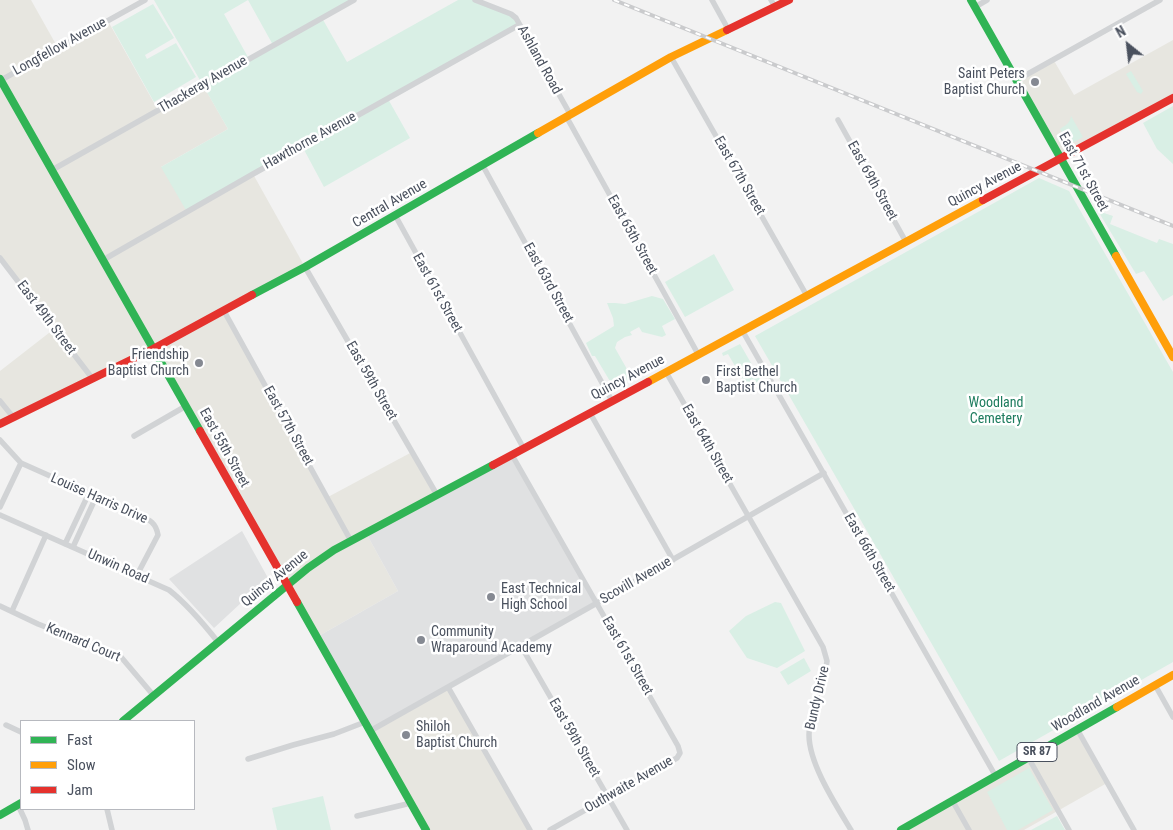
<!DOCTYPE html>
<html>
<head>
<meta charset="utf-8">
<style>
	body { margin:0 }
	#map { position:relative; width:1173px; height:830px; overflow:hidden; background:#f2f2f2; font-family:"Roboto Condensed",sans-serif }
	canvas { display:block }
	.legend { position:absolute; left:20px; top:720px; width:175px; height:90px; box-sizing:border-box; background:#fff; border:1px solid #b7b9bf; margin:0; padding:6px 9px; list-style:none; font-size:15px; color:#4a515e }
	.legend li { display:flex; align-items:center; gap:10px; height:25px }
	.legend b { width:25px; border:1px solid #b7b9bf }
	.north { position:absolute; left:1103px; top:20px; width:50px; height:50px; -webkit-text-stroke:4px #fff; paint-order:stroke; rotate:331deg; font-size:14px; font-weight:700; line-height:20px; text-align:center; color:#4a515e }
	.north::after { content:''; display:block; margin:auto; width:18px; height:22px; background:#4a515e; clip-path:polygon(50% 0,100% 100%,50% 72%,0 100%) }
</style>
</head>
<body>
<div id="map">
<canvas width="1173" height="830"></canvas>
<ul class="legend">
<li><b style="height:6px;background:#30b455"></b>Fast</li>
<li><b style="height:6px;background:#ff9f0a"></b>Slow</li>
<li><b style="height:6px;background:#e5322d"></b>Jam</li>
</ul>
<div class="north">N</div>
</div>
<script>
const g = document.querySelector('canvas').getContext('2d');
g.lineJoin = 'round';
function paint(path, color) { g.fillStyle = color; g.fill(path, 'evenodd'); }
function strokePath(path, color, width, dash) { g.strokeStyle = color; g.lineWidth = width; g.lineCap = dash ? 'butt' : 'round'; g.setLineDash(dash || []); g.stroke(path); }
function drawText(font, color, halo, rows, align = 'center') {
  g.font = font + ' "Roboto Condensed",sans-serif'; g.lineWidth = 5; g.setLineDash([]); g.textBaseline = 'middle'; g.strokeStyle = halo; g.fillStyle = color; for (const [text, x, y, turn = 0] of rows) {
    g.save(); g.translate(x, y); g.rotate((+turn || 0) * Math.PI / 180); g.textAlign = isNaN(turn) ? turn : align; if (halo) g.strokeText(text, 0, 0); g.fillText(text, 0, 0); g.restore();
  }
}
const commercial = new Path2D(`
	M0,0h31l27,48 50,-27 50,89 45,-25 25,44 -67,38 92,7 52,93 -81,44 104,186 84,-45 25,43 -71,38 32,58 -81,46 -164,-288 -153,75v-53l54,-42 -54,-71z
	M1173,40v58l-113,61 -43,-79 36,-21 21,36z
	M448,687l82,143h-104l-56,-99z
	M1077,729l30,54 -83,47h-123z`);
const education = new Path2D(`
	M512,455l85,148 -227,128 -53,-94 81,-46 -32,-58z
	M242,531l26,47 -54,50 -45,-49z`);
const green = new Path2D(`
	M154,0h200l-32,18 25,44 111,-62h17l36,14 8,11 -131,74 22,39 -86,49 -22,-41 -115,66 -26,-45 67,-38zM248,0l25,45 -24,14 -25,-45z
	M153,4l21,34 -29,17 2,4 29,-16 20,34 -42,25 -42,-75z
	M1131,71l12,20 -2,3 -4,-2 -11,-18z
	M1173,106v58l-16,-15 -14,-26z
	M1071,116l12,21 -20,11 -7,-12 6,-3 -2,-4c6,-4 10,-6 11,-13z
	M1039,178l30,13 104,181v290l-174,99 -244,-425z
	M1098,211l15,5 -3,8 47,19 2,-4 14,5v51l-10,6 -19,-30 -8,3z
	M714,254l20,36 -49,27 -20,-35z
	M652,296l11,3 12,20 -13,7 4,9 -4,2 -20,-5 -3,-5 -9,5 2,3 -7,2 -8,5 -2,6 17,30 -18,10 -19,-32h-3l-6,-13 28,-17 -1,-8 -6,-15h8l10,1z
	M740,344l22,38 -13,8 -21,-36 -5,2 -1,-3z
	M775,602l6,1 24,48 -28,17 -30,-10 -18,-27 17,-15z
	M804,658l7,13 -23,14 -8,-13z
	M1029,768l24,42 -35,20h-11l-20,-38z
	M323,796l8,34h-54l-5,-22z
	M1057,816l8,14h-34z`);
const street = new Path2D(`
	M475,0l36,14 5,4 54,96
	M712,0l16,29
	M771,0l4,7
	M975,7l12,-7
	M671,57l136,239
	M1,80l144,-80
	M1017,80l143,-80
	M566,116l132,238
	M838,120l68,122
	M483,166l129,235
	M52,170l302,-170
	M395,215l129,234
	M0,258l92,120
	M103,260l150,-86 266,-149
	M305,267l132,228
	M224,311l127,230
	M742,330l253,445
	M666,372l157,275 4,14 -1,7c-6,20 -17,47 -17,67 0,29 27,70 42,95
	M0,401l13,16
	M590,413l83,147
	M134,436l52,-30
	M0,440l21,23 119,53c10,4 16,7 18,19l-21,40
	M512,455l166,291 2,7 -3,5 -127,72
	M0,507l21,-44
	M0,515l169,75c19,15 34,33 49,52
	M65,544l24,-51
	M73,547l23,-50
	M0,606l38,18 83,33 33,39
	M12,611l34,-76
	M521,646l106,184
	M1155,685l18,32
	M448,687l82,143
	M6,725l15,7
	M1077,729l57,101
	M370,731l227,-128 227,-130
	M1028,757l41,73
	M248,759l45,-14 41,-11 31,-12
	M952,800l17,30
	M18,805l7,15 3,10
	M107,809l5,21
	M357,816l54,-13`);
const fast = new Path2D(`
	M971,0l145,256
	M0,79l200,352
	M252,295l53,-28 233,-134
	M297,602l129,228
	M123,721l185,-153 26,-18 159,-85
	M0,815l21,-12
	M901,830l216,-123`);
const slow = new Path2D(`
	M538,133l133,-76 56,-27
	M1116,256l57,101
	M648,382l335,-182
	M1117,707l56,-32`);
const jam = new Path2D(`
	M727,30l62,-30
	M983,200l190,-102
	M0,424l153,-75 99,-54
	M200,431l97,171
	M493,465l155,-83`);
const rail = new Path2D(`
	M614,0l559,226`);
const markers = [
	[1035,82,5,"#858992"],
	[199,363,5,"#858992"],
	[706,380,5,"#858992"],
	[491,597,5,"#858992"],
	[421,640,5,"#858992"],
	[406,735,5,"#858992"]
];
const shields = [
	[1037,752,40]
];
const shieldNames = [
	["SR 87",1037,752]
];
const streetNames = [
	["Longfellow Avenue",60,47,-29],
	["Ashland Road",539,60,61],
	["Thackeray Avenue",203,85,-30],
	["Hawthorne Avenue",310,141,-29],
	["East 71st Street",1083,172,61],
	["East 67th Street",739,176,60],
	["East 69th Street",872,181,61],
	["Quincy Avenue",985,185,-28],
	["Central Avenue",390,204,-30],
	["East 65th Street",632,235,61],
	["East 63rd Street",548,283,61],
	["East 61st Street",437,293,61],
	["East 49th Street",46,318,53],
	["Quincy Avenue",628,378,-28],
	["East 59th Street",371,381,60],
	["East 57th Street",288,426,61],
	["East 64th Street",707,444,60],
	["East 55th Street",224,448,61],
	["Louise Harris Drive",99,499,24],
	["East 66th Street",869,553,60],
	["Unwin Road",118,567,24],
	["Quincy Avenue",275,579,-39],
	["Scovill Avenue",636,581,-30],
	["Kennard Court",83,643,23],
	["East 61st Street",627,656,60],
	["Bundy Drive",818,698,-77],
	["Woodland Avenue",1096,704,-30],
	["East 59th Street",574,738,60],
	["Outhwaite Avenue",629,785,-30]
];
const poiNames = [
	["Saint Peters",1025,74,"right"],
	["Baptist Church",1025,90,"right"],
	["Friendship",189,355,"right"],
	["Baptist Church",189,371,"right"],
	["First Bethel",716,372],
	["Baptist Church",716,388],
	["East Technical",501,589],
	["High School",501,605],
	["Community",431,632],
	["Wraparound Academy",431,648],
	["Shiloh",416,727],
	["Baptist Church",416,743]
];
const parkNames = [
	["Woodland",996,403],
	["Cemetery",996,419]
];
paint(commercial, '#e7e6e0');
paint(education, '#e0e1e2');
paint(green, '#d9efe5');
strokePath(street, '#d1d3d5', 5.5);
strokePath(fast, '#30b455', 8);
strokePath(slow, '#ff9f0a', 8);
strokePath(jam, '#e5322d', 8);
strokePath(rail, '#cacbcd', 4);
strokePath(rail, '#fff', 2, [5.5]);
for (const [x, y, r, color] of markers) { const dot = new Path2D(); dot.arc(x, y, r, 0, 2 * Math.PI); g.fillStyle = color; g.fill(dot); strokePath(dot, '#fff', 2); }
for (const [x, y, w] of shields) { const box = new Path2D(); box.roundRect(x - w / 2, y - 9.5, w, 19, 4); g.fillStyle = '#fff'; g.fill(box); strokePath(box, '#4a515e', 1); }
drawText('bold 12px', '#4a515e', null, shieldNames);
drawText('14px', '#4a515e', '#fff', streetNames);
drawText('14px', '#4a515e', '#fff', poiNames, 'left');
drawText('14px', '#1d7c5e', '#fff', parkNames);
</script>
</body>
</html>
